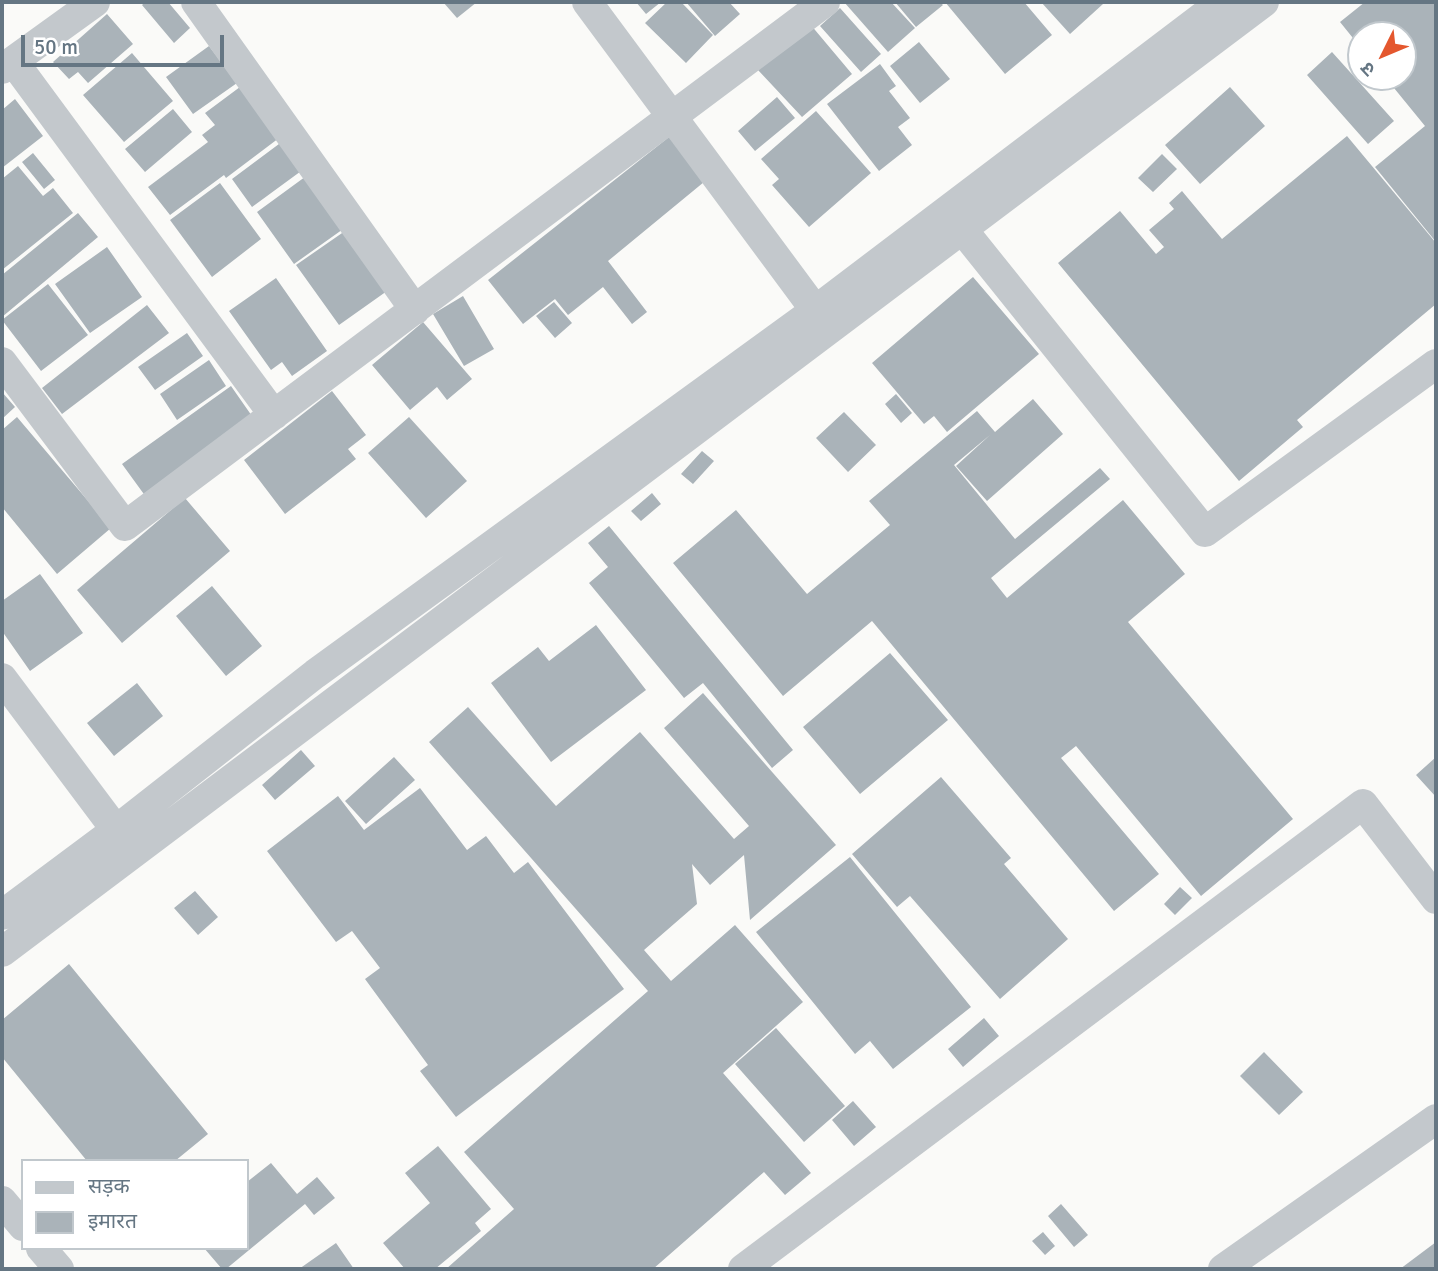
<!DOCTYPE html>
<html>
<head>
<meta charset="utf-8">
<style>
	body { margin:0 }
	#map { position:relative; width:1438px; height:1271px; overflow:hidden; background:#fafaf8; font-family:Signika,"Noto Sans Devanagari",sans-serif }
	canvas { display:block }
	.frame { position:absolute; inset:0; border:4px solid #657683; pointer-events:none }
	.legend { position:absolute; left:21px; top:1159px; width:228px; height:91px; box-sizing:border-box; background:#fff; border:2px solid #c1c8cd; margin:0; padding:9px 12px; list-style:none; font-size:21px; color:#657683 }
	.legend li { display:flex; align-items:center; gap:14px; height:35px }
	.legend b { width:35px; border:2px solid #c1c8cd }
	.north { position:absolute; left:1347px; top:21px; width:70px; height:70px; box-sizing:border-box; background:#fff; border:2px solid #c1c8cd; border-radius:50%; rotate:227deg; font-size:19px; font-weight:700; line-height:28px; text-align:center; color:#657683 }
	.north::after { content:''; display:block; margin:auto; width:24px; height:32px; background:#e4572e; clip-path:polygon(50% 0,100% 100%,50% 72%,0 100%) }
	.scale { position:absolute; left:21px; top:35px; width:203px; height:32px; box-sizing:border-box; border:4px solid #657683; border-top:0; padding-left:9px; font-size:21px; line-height:24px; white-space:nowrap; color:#657683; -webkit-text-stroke:5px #fff; paint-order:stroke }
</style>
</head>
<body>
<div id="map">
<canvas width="1438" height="1271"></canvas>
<div class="frame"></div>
<ul class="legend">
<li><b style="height:9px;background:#c3c8cc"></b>सड़क</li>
<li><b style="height:19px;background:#aab3b9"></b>इमारत</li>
</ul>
<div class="north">उ</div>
<div class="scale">50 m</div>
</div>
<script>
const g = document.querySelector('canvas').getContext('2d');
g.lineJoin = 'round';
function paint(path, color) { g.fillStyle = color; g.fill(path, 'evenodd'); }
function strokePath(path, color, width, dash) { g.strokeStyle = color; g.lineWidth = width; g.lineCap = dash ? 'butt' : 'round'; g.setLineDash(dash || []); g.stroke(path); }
const building = new Path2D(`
	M145,2h23l22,26 -16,15 -32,-38z
	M443,2h34l-20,16z
	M636,2h25l-15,12z
	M667,2h14l32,33 -27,28 -41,-40z
	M686,2h43l11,12 -25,22z
	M844,2h47l24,26 -27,24z
	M895,2h45l3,3 -27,22z
	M945,2h79l28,33 -47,39z
	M1041,2h60l2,2 -33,30z
	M1365,2h71v240l-61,-75 50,-41 -40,-49h18v-42h-42v13l-21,-26z
	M840,8l41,46 -20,18 -41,-46z
	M107,14l26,30 -45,39 -10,-11 -9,7 -16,-17z
	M810,24l42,50 -50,43 -44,-47z
	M919,42l31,37 -30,24 -30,-37z
	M209,46l28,37 -44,31 -27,-37z
	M1332,52l62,69 -26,23 -61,-69z
	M132,53l41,48 -49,41 -41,-47z
	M880,64l16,22 -7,5 21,27 -12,9 14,18 -33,26 -52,-67z
	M244,84l39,51 -57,43 -2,-3 -54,40 -22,-28 60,-45 -6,-7 13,-10 -10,-12z
	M1230,87l35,39 -65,58 -35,-39z
	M777,97l18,21 -40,33 -17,-20z
	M15,99l28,37 -41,32v-58z
	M173,109l19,23 -47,40 -20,-23z
	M816,111l55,62 -62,54 -37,-42 7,-6 -18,-20z
	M1347,136l89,107v61l-139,116 6,7 -64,54 -181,-218 62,-52 36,43 8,-7 -15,-17 25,-21 -5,-6 13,-12 40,48z
	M669,137l35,45 -96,79 39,51 -15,12 -29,-37 -35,28 -13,-16 -32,25 -35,-44z
	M287,138l21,28 -56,41 -20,-28z
	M33,153l22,27 -11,9 -22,-27z
	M1162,154l15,15 -24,23 -15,-14z
	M18,166l25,30 10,-8 20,25 -71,57v-91z
	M309,174l37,53 -52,37 -37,-52z
	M220,183l41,56 -49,38 -42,-57z
	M78,213l20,24 -96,80v-42z
	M345,231l42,60 -48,34 -43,-60z
	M107,247l35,50 -52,36 -35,-49z
	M973,277l66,77 -92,78 -13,-16 -10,8 -52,-61z
	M276,278l51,73 -35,25 -10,-14 -11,8 -42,-59z
	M48,284l40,51 -47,36 -39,-51z
	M463,296l31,53 -30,17 -31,-52z
	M554,302l18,21 -17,15 -19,-22z
	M147,305l22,28 -107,81 -20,-26z
	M423,322l49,57 -25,21 -10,-13 -27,23 -38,-45z
	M187,333l16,23 -48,34 -17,-23z
	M209,360l17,26 -49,34 -17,-26z
	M231,386l23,33 -108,78 -24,-33z
	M332,391l34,44 -18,14 8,10 -71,55 -41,-54z
	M2,392l13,15 -13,12z
	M896,394l16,19 -11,10 -16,-19z
	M1033,399l30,35 -76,67 -31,-35 34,-31 -36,30 61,74 85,-71 10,11 -119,99 16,20 116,-98 62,74 -57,48 165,197 -92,77 -125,-150 -15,12 98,116 -45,37 -242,-290 -89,75 -110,-133 63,-53 71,84 83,-69 -21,-24 108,-90 18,21z
	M844,412l32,33 -28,27 -32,-34z
	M17,417l94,111 -54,46 -55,-67v-77z
	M409,417l58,64 -41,37 -58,-65z
	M702,451l12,10 -21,23 -12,-10z
	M652,493l9,11 -20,17 -10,-10z
	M185,498l45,53 -108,92 -45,-53z
	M609,526l184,224 -21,18 -69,-85 -19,15 -95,-115 19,-16 -20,-24z
	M40,574l43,59 -53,38 -28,-40v-30z
	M212,586l50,60 -36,30 -50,-60z
	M596,625l50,65 -95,72 -60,-79 47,-36 11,14z
	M890,653l58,67 -88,74 -57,-67z
	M137,683l26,33 -49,40 -27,-33z
	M703,693l133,152 -86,75 -6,-65 -34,30 -18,-21 5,40 -53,46 27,31 64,-56 68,77 -80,71 88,100 -26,22 -21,-23 -111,97h-207l68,-60 -50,-57 184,-161 -219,-249 39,-35 88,99 84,-74 94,107 15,-13 -85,-98z
	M301,750l14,16 -40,34 -13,-15z
	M394,757l21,23 -49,44 -21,-23z
	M1436,757v40l-20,-22z
	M941,777l70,81 -7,6 64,75 -68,60 -90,-103 -13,11 -45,-53z
	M420,788l47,62 19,-14 28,37 14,-11 96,127 -168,128 -36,-46 8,-6 -63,-86 15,-11 -28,-37 -16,11 -69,-91 71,-55 26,34z
	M850,857l121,150 -78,62 -23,-28 -15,13 -99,-122z
	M1180,887l12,11 -17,17 -11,-11z
	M195,891l23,26 -20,18 -24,-27z
	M69,964l139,170 -33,27h-88l-85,-104v-37z
	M984,1018l15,18 -36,31 -15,-18z
	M776,1028l69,78 -41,36 -69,-78z
	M1264,1052l39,40 -24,23 -39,-39z
	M853,1101l23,26 -22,19 -22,-26z
	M438,1146l53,63 -16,14 6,8 -46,38h-30l-22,-26 47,-40 -25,-30z
	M271,1163l26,31 20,-17 18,21 -21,17 -9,-11 -79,65h-4l-18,-21h43v-66z
	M1061,1204l27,31 -14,12 -26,-31z
	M1043,1232l12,14 -10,9 -13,-14z
	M1436,1242v27h-36z
	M336,1243l18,26h-55z`);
const minor = new Path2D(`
	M196,2l219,308
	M587,2l240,324
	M13,61l261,354
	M2,69l93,-67
	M962,229l243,303 231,-168
	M2,362l123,164 700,-524
	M2,678l114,152
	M2,915l114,-85 199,-156 501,-364 406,-308
	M2,952l1262,-950
	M2,1201l21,25
	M41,1248l18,21
	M743,1269l620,-465 73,95
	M1223,1269l213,-150`);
paint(building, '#aab3b9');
strokePath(minor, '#c3c8cc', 30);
</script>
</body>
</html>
